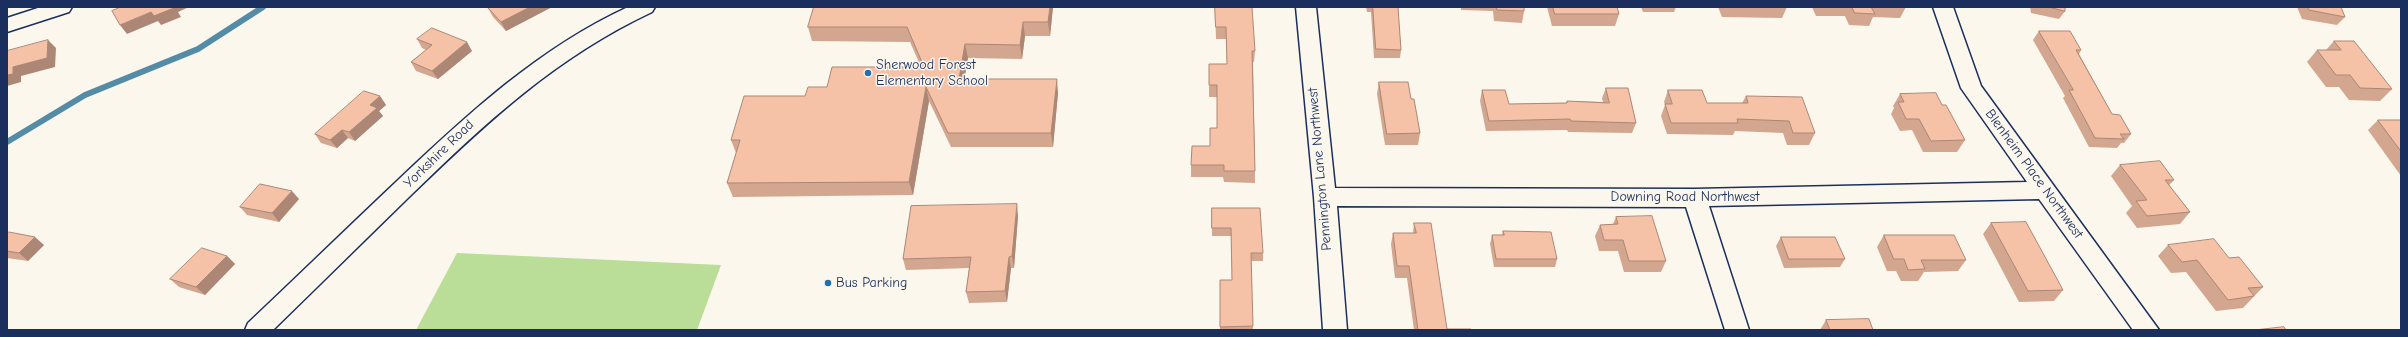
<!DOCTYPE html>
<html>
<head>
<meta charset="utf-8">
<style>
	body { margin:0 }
	#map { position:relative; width:2408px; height:337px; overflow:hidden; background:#fbf7ec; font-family:"Comic Neue",sans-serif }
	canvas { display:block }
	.frame { position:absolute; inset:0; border:8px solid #1b2f5e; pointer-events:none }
</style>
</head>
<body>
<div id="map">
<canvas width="2408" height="337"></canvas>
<div class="frame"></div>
</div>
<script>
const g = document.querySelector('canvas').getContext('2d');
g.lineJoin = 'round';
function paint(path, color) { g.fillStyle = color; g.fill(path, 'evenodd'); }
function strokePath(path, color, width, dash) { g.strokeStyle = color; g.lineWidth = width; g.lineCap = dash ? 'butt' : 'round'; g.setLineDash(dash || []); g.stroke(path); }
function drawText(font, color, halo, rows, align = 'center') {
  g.font = font + ' "Comic Neue",sans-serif'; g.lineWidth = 3; g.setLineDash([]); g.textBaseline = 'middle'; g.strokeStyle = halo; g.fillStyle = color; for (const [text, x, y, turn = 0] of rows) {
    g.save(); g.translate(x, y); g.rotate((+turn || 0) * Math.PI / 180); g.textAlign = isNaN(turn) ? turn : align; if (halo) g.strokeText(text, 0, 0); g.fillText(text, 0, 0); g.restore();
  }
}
const green = new Path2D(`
	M457,253l264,12 -24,65h-281z`);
const stream = new Path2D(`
	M7,142l78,-47 113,-46 65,-42`);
const street = new Path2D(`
	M1296,7h20l19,181 360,1 332,-7 -66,-94 -28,-81h20l28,79 178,244h-26l-94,-131 -330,7 40,124h-24l-39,-123 -349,-1 10,124h-24l-9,-133z`);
const secondary = new Path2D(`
	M41,7h31l-3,5 -62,20v-14z
	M628,7h27l-3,5c-96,45 -167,111 -242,184 -46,45 -91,89 -137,134h-28l3,-7c50,-47 99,-95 149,-142 71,-67 142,-133 231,-174z`);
const wall = new Path2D(`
	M490,7h62l-46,24 -13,-14 -5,-9z
	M814,7h239l-3,29h-25l-3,23 -54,-1 -4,21 94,14 -5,54h-102l-22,-46 -16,94 -180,2 -6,-14 9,-30 -5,-13 74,-44 22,-9 94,-20 -11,-25 -98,-1 -4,-14z
	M1215,7l40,44 -1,11h-1l2,109v12l-31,-1 -1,-5h-32v-12l19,-19 7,-18v-31h-8v-33h18l-1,-25h-10z
	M1366,7h32l3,43 -1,8h-26l-3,-46h-4z
	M1461,7h63v4l-2,12 -28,-2 -1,-10 -32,-1z
	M1547,7h70l2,7 -4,12h-63z
	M1641,7h35l-2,5h-31z
	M1718,7h69l-5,11 -60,-1z
	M1812,7h94l-6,11 -27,-1 -4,9 -20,-1 -4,-9h-29z
	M2030,7h35v4l-6,8 -28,-6z
	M2297,7h44l4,10 -8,8 -35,-6z
	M2039,31l42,19 -2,4 33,60 19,20 -7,9h-3l-4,5 -28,-1 -26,-49 2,-2 -32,-56z
	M417,39l55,12 -34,28 -22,-8 -5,-9 15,-12 -4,-2z
	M2334,41l58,48 -12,12 -31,-1 -10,-13h-13l-19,-25 10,-12h9z
	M1379,82l32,17 9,34 -2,12h-33l-8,-51z
	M1606,88l30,35 -4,10 -64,-1 -1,-2 -81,1 -6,-30 2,-11 27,14 57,-1 1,-2 36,1 -1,-4z
	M1668,90l39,13h35l4,-7 69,37 -6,12h-22l-4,-12 -48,-2 -2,4 -66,-1 -6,-18 4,-11 -1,-3z
	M1900,94l42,11 23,35 -8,12h-34l-11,-22 -12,1 -9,-17 3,-6 -1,-2z
	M380,96l6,9 -7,6 4,5 -28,25 -7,-3 -11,10 -16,-5 -6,-9z
	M2378,120h23v56l-33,-46z
	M2120,165l54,15 -5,5 21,27 -10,12 -43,4 -11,-15 6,-7 -21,-30z
	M299,199l-20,23 -32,-7 -7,-8z
	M1212,208l51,45v8h-12l2,69h-33v-50h12l-1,-44h-19z
	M1018,216l-4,52h-3l-4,34 -38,1 -3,-11 3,-24 -63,2 -3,-11z
	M1616,217l50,44 -5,11h-37l-6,-21h-19l-4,-15 5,-11 13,-1z
	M1414,223l33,106 24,1h-57l-7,-52h-12l-4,-34 2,-11h20z
	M1991,223l72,67 -9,11 -35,1 -36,-68z
	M1503,231l54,28 -2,8h-61l-4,-23 2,-9h10z
	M7,234l37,11 -16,16 -21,-3z
	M1884,235l82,25 -8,11 -34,1 -6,9h-17l-5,-10h-9l-10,-24z
	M1781,237l64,22 -5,8 -56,1 -8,-22z
	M2168,245l61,13 34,29 -20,21 -27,3 -30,-39 -15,1 -13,-17z
	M227,256l8,8 -30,31 -26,-8 -9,-8z
	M1826,320l47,10h-53z`);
const shadedWall = new Path2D(`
	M174,7h15l-11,5 3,5 -20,8 -3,-4 -31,13 -7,-9 31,-13z
	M530,7h22l-46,24 -5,-9z
	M1050,7h3l-3,29 -2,-14z
	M1023,22l2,14 -3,23 -2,-14z
	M48,40l8,8 -1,19 -34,9v6l-14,4v-11l6,-8z
	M467,42l5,9 -34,28 -6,-8z
	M965,44l3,14 -6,35 -3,-14z
	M1057,79l1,14 -5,54 -2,-14z
	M926,87l3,14 -16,94 -4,-13z
	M380,96l6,9 -7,6 4,5 -28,25 -6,-9 21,-27z
	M342,130l6,8 -11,10 -7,-8z
	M292,191l7,8 -20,23 -7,-9z
	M1017,204l1,12 -4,52 -2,-12z
	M35,237l9,8 -16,16 -9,-8z
	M227,256l8,8 -30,31 -9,-8z
	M1009,257l2,11 -4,34 -2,-11z`);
const building = new Path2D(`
	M121,7h53v1l-20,8 -3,-4 -31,13 -8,-14z
	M490,7h40l-29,15 -13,-14z
	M814,7h236l-2,15h-25l-3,23 -55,-1 -6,35h98l-6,54h-103l-22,-46 -17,95 -182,1 13,-43h-9l13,-44h61l3,-9h19l5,-20h92l-17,-40h-99z
	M1215,7h37l3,44h-3l3,120h-31v-6h-33l1,-19h18v-18h7v-43h-8v-21h18l-1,-37h-10z
	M1373,7h25l3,43 -25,-1z
	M1497,7h27v4l-27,-1z
	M1553,7h64l2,7h-64z
	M1852,7h19l4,7 -20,-1z
	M2049,7h16v4z
	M2308,7h33l4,10 -36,-7z
	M432,28l35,14 -35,29 -21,-9 21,-17 -15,-6z
	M2039,31h31l11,19h-5l36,64 8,1 11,19h-11l4,5 -29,-1 -26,-48h4z
	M48,40l-1,18 -34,9v7l-6,1v-24z
	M2334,41h20l38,48 -32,-1 -10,-13h-14l-19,-25h24z
	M1379,82h29l3,17h3l6,34 -33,1z
	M1606,88h22l8,35 -65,-2 -1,-2 -81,2 -7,-31h23l4,14 58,-1v-2l42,2z
	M1668,90h34l5,13h41l-2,-7 56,1 13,36h-22l-4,-12 -52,-2 1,4h-67l-6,-19h7z
	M364,91l16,5 -10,9 7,3 -28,24 -7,-2 -12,10 -15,-6z
	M1936,93l6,12h4l19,35 -34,1 -12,-22h-13l-8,-17h6l-4,-8z
	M2378,120h23v31z
	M2160,161l14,19h-9l25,32 -43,4 -11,-15 11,-1 -27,-35z
	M260,184l32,7 -20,22 -32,-6z
	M1017,204l-5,52 -3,1 -4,34 -39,1 5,-35 -68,2 8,-53z
	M1212,208h48l3,45h-12l2,73 -33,1v-47h12l-1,-52h-19z
	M1652,216l14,45h-37l-6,-21h-19l-4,-15 18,-1 -2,-7z
	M2026,222l37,68 -35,1 -37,-68z
	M1414,223h17l16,106h24v1h-55h2l-9,-64h-12l-4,-33h23z
	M1503,231l48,1 6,27h-61l-4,-24h12z
	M9,232l26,5 -16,16 -12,-2v-17z
	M1884,235h70l12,25h-45l4,9 -17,1 -4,-11h-10z
	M1781,237h54l10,22h-56z
	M2214,239l15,19 10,-1 24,30 -15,1 6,8 -26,4 -31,-40 -15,2 -14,-17z
	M202,248l25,8 -31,31 -26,-8z
	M1869,319l4,11h-43l-4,-10z
	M2284,327l2,3h-31z`);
const markers = [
	[868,73,4,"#1f6fb2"],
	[828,283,4,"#1f6fb2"]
];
const poiNames = [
	["Sherwood Forest",876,65],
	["Elementary School",876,81],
	["Bus Parking",836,283]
];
const streetNames = [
	["Yorkshire Road",439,154,-44],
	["Pennington Lane Northwest",1320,169,-95],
	["Blenheim Place Northwest",2034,174,54],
	["Downing Road Northwest",1685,197]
];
paint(green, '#badd97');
strokePath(stream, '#548ba7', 6);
strokePath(street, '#1b2f5e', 3);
strokePath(secondary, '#1b2f5e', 3);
paint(street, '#fbf7ec');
paint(secondary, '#fbf7ec');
paint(wall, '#d3a690');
paint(shadedWall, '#ac8775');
paint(building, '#f5c1a7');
strokePath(building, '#ac8775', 1);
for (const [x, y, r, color] of markers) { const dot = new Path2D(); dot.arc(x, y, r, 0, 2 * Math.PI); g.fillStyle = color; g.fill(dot); strokePath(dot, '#fbf7ec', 1.5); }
drawText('14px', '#1b2f5e', '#fbf7ec', poiNames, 'left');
drawText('14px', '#1b2f5e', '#fbf7ec', streetNames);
</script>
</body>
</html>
